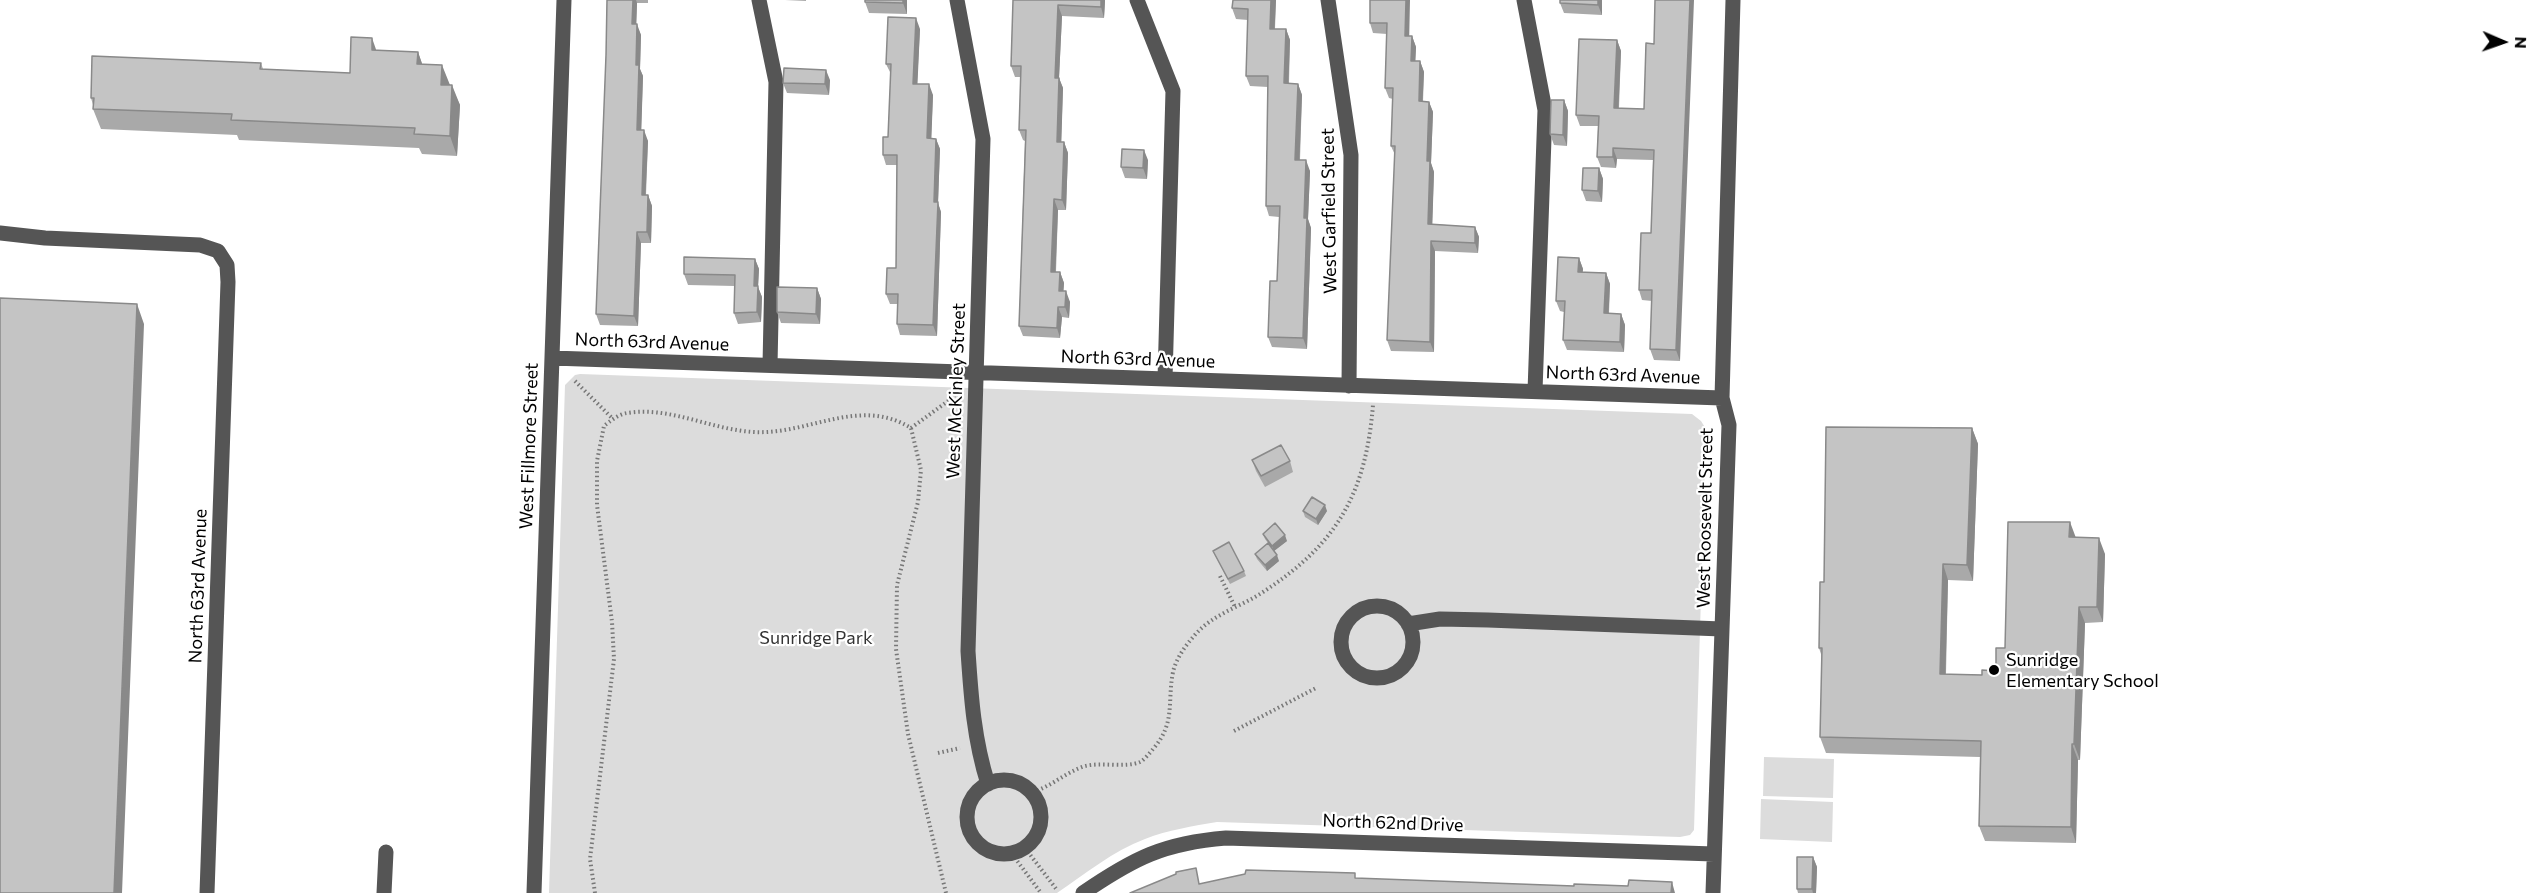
<!DOCTYPE html>
<html>
<head>
<meta charset="utf-8">
<style>
	body { margin:0 }
	#map { position:relative; width:2545px; height:893px; overflow:hidden; background:#fff; font-family:Commissioner,sans-serif }
	canvas { display:block }
	.north { position:absolute; left:2473px; top:12px; width:60px; height:60px; -webkit-text-stroke:4px #fff; paint-order:stroke; rotate:92deg; font-size:16px; font-weight:700; line-height:24px; text-align:center; color:#000 }
	.north::after { content:''; display:block; margin:auto; width:21px; height:27px; background:#000; clip-path:polygon(50% 0,100% 100%,50% 72%,0 100%) }
</style>
</head>
<body>
<div id="map">
<canvas width="2545" height="893"></canvas>
<div class="north">N</div>
</div>
<script>
const g = document.querySelector('canvas').getContext('2d');
g.lineJoin = 'round';
function paint(path, color) { g.fillStyle = color; g.fill(path, 'evenodd'); }
function strokePath(path, color, width, dash) { g.strokeStyle = color; g.lineWidth = width; g.lineCap = dash ? 'butt' : 'round'; g.setLineDash(dash || []); g.stroke(path); }
function drawText(font, color, halo, rows, align = 'center') {
  g.font = font + ' Commissioner,sans-serif'; g.lineWidth = 4.5; g.setLineDash([]); g.textBaseline = 'middle'; g.strokeStyle = halo; g.fillStyle = color; for (const [text, x, y, turn = 0] of rows) {
    g.save(); g.translate(x, y); g.rotate((+turn || 0) * Math.PI / 180); g.textAlign = isNaN(turn) ? turn : align; if (halo) g.strokeText(text, 0, 0); g.fillText(text, 0, 0); g.restore();
  }
}
const green = new Path2D(`
	M580,374l1112,40 9,7 5,8 -12,401 -4,5 -10,2 -463,-15c-24,4 -49,8 -72,17 -32,12 -60,35 -88,54h-508l16,-508 10,-10z
	M1764,757l70,2 -1,39 -70,-2z
	M1761,799l72,3 -1,40 -72,-3z`);
const path = new Path2D(`
	M575,381l38,38
	M911,428l44,-32
	M1220,576l15,31
	M1234,731l82,-43
	M938,753l22,-5
	M1033,792c19,-6 33,-20 52,-26 16,-4 41,2 55,-4 4,-2 10,-9 13,-13 23,-26 14,-47 20,-77 3,-13 12,-26 21,-36 19,-23 48,-29 72,-46 73,-48 100,-99 107,-185
	M1025,848l32,42
	M1012,854l29,39
	M595,893l-5,-34 24,-200 -2,-37 -15,-117v-44l7,-35c6,-5 15,-12 23,-13 43,-7 85,17 127,19 55,3 105,-36 157,-4l10,42 -3,32 -21,83 -1,64 12,85 38,159`);
const minor = new Path2D(`
	M759,0l17,82 -6,283
	M957,0l26,139 -15,512c3,46 6,89 20,133
	M1137,0l36,91 -8,288
	M1328,0l23,155 -2,231
	M1524,0l21,110 -10,281
	M0,233l45,5 155,7 18,6 9,14 1,17 -21,611
	M552,358l1170,40
	M1341 642a36 36 0 1 1 72 0a36 36 0 1 1-72 0Z
	M1408,624l32,-5 48,1 234,9
	M967 817a37 37 0 1 1 74 0a37 37 0 1 1-74 0Z
	M384,893l2,-41
	M534,893l30,-893
	M1083,893c51,-35 81,-50 143,-55l488,16
	M1713,893l16,-468 -7,-27 11,-398`);
const wall = new Path2D(`
	M607,0h41v3h-11l-1,21 5,11 -1,34 3,7 -2,54 7,11 -2,54h2l4,11 -1,37h-10l-3,83 -38,-1 -4,-11 10,-259z
	M785,0h21v1z
	M907,0v14l-38,-1 -4,-11z
	M1002,0h103v1l-1,17 -42,-2 -3,62 4,10 -2,54h3l4,11 -2,57h-8l-2,62h4l4,11 -1,8 7,11 -1,16 -7,-1 -2,21 -37,-2 -4,-10 6,-185 -2,-1 -4,-10 2,-53h-6l-4,-11 2,-66z
	M1233,0h43l-1,29h11l4,11 -1,44h9l4,11 -2,65 10,11 -2,48 3,9 -4,121 -35,-2 -4,-10 9,-56 2,-64 -10,-1 -3,-10 2,-119 -18,-1 -4,-10 2,-56 -12,-1 -4,-11z
	M1370,0l39,36h3l4,11 -1,14h5l4,11 -1,30h6l4,10 -2,51 3,9 -2,52 43,3 4,10 -1,16 -43,-2 -1,101 -43,-1 -4,-11 8,-185 -4,-9 2,-47 -4,-1 -4,-10 2,-54 -14,-1 -3,-10z
	M1602,0v15l-38,-2 -4,-10z
	M920,29l-3,55 16,11 -2,43 5,1 4,10 -2,54 3,9 -4,124 -37,-1 -3,-11v-20h-7l-4,-10 10,-26 1,-103h-11l-3,-10 5,-18 3,-63 -5,-10z
	M1617,40l4,11 -2,57 25,1 2,-66 34,318 -26,-1 -4,-11 2,-48 -10,-1 -3,-10 12,-57 2,-73 -36,-1 -1,9 -15,-1 -4,-10 1,-31h-18l-4,-11z
	M377,50l41,2 4,12 28,21 10,20 -3,51 -35,-2 -3,-6 -180,-8 -2,-5 -136,-6 -8,-20v-4l-2,-7 170,-35 2,6 87,4z
	M830,80l-1,15 -42,-2 -4,-10z
	M1564,100l4,11 -1,35 -13,-1 -4,-11z
	M1148,160l-1,19 -22,-1 -4,-11z
	M1599,168l4,11 -1,23 -16,-1 -4,-11z
	M1579,258l4,11 -1,3 24,1 4,11 -1,30h12l4,11 -1,27 -57,-2 -4,-10 1,-28 -4,-1 -4,-10z
	M755,259l4,10 -1,18 4,10 -1,25 -23,2 -4,-11 1,-27 -47,-1 -4,-11z
	M817,288l4,11 -1,25 -39,-1 -4,-11z
	M1972,428l6,16 -5,137 -25,-1 -2,94 36,1 14,-4 9,-23 71,-111 29,17 -2,68 -18,1 -5,137h-2l-2,83 -91,-2 -6,-15 1,-69 -154,-4 -6,-16 2,-80 -3,-9 5,-66z
	M1252,460l38,1 3,11 -28,15 -9,-16z
	M1303,511h24l-9,14 -13,-8z
	M1263,534l24,7 -13,10 -9,-12z
	M1213,551l31,20 2,5 -16,8z
	M1255,554l24,7 -12,10 -10,-12z
	M1813,857l4,10 -1,26h-18l-1,-4z`);
const shadedWall = new Path2D(`
	M633,0h3l1,3 -1,32 -4,-11z
	M903,0h4v14l-4,-11z
	M1101,0h4v1l-1,17 -3,-11z
	M1271,0h5l-2,40 -4,-11z
	M1406,0h4l-1,46 -4,-10z
	M1598,0h4v15l-4,-10z
	M1690,0h4l-14,361 -4,-11z
	M1058,5l4,11 -3,62 4,10 -2,65 -4,-11 -2,-64z
	M916,18l4,11 -3,65 -4,-10z
	M637,24l4,11 -1,34 3,7 -2,64 -4,-10 -1,-65z
	M1286,29l4,11 -2,54 -4,-11z
	M1412,36l4,11 -1,24 -4,-10z
	M372,38l7,20 -7,-8z
	M1617,40l4,11 -3,67 -4,-10z
	M418,52l7,20 -8,-8z
	M1420,61l4,11 -2,40 -3,-11z
	M442,65l8,20h-9z
	M826,70l4,10 -1,15 -4,-11z
	M929,84l4,11 -2,54 -4,-11z
	M1298,84l4,11 -3,76 -4,-11z
	M452,85l8,20 -3,51 -7,-20z
	M1564,100l4,11 -1,35 -4,-11z
	M1429,102l4,10 -2,51 3,9 -2,63 -4,-11 -1,-63z
	M644,130l4,11 -3,65 -3,-11z
	M936,139l4,10 -2,54 3,9 -4,124 -4,-11 1,-123z
	M1064,142l4,11 -2,57 -4,-10z
	M1613,148l4,11 -1,9 -3,-11z
	M1144,150l4,10 -1,19 -4,-11z
	M1306,160l4,11 -2,48 3,9 -4,121 -4,-11 1,-120z
	M1599,168l4,11 -1,23 -4,-11z
	M648,195l4,11 -1,37 -4,-11z
	M1054,199l4,11 -3,72 -4,-10z
	M1475,227l4,10 -1,16 -3,-10z
	M637,232l4,11 -3,83 -4,-10z
	M1431,241l4,10 -1,101 -4,-10z
	M1579,258l4,11 -1,13 -4,-10z
	M755,259l4,10 -1,18 4,10 -1,25 -4,-10 -3,-26z
	M1060,272l4,11 -1,18 -4,-10z
	M1606,273l4,11 -2,40 -4,-11z
	M817,288l4,11 -1,25 -4,-10z
	M1066,291l4,11 -1,16 -4,-11z
	M137,304l7,20 -22,569h-8z
	M1058,307l4,10 -2,21 -3,-10z
	M1621,314l4,11 -1,27 -4,-10z
	M1972,428l6,16 -5,137 -6,-16z
	M1325,505l2,6 -9,14 -2,-6z
	M2070,522l6,16 -7,-1z
	M1285,535l2,6 -13,10 -2,-5z
	M2099,538l6,16 -2,68 -6,-15z
	M1277,555l2,6 -12,10 -2,-6z
	M1943,564l5,16 -3,110 -5,-16z
	M2079,607l6,16 -5,137 -6,-16z
	M2072,744l6,16 -2,83 -5,-16z
	M1813,857l4,10 -1,26h-3l-1,-4z
	M1672,882l3,11h-4z`);
const building = new Path2D(`
	M607,0h26l-1,24h5l-1,41h3l-2,65h7l-2,65h6l-1,37h-10l-3,84 -38,-2 10,-259z
	M865,0h38v3l-38,-1z
	M1013,0h88v7l-43,-2 -3,73h4l-2,64h7l-2,58 -8,-1 -3,73h9l-1,19h7l-1,16h-7l-1,21 -38,-2 7,-196h-7l2,-64h-10z
	M1233,0h38l-1,29h16l-2,54 14,1 -3,76h11l-2,58h3l-4,120 -35,-1 2,-56h7l3,-75h-14l2,-130h-22l2,-67 -16,-1z
	M1370,0h36l-1,36h7l-1,25h9l-1,40 10,1 -2,59h3l-2,63 47,3v16l-44,-2 -1,101 -43,-2 8,-194h-4l2,-58h-8l2,-65h-17z
	M1560,0h38v5l-38,-2z
	M1655,0h35l-14,350 -26,-1 2,-59h-13l2,-57h10l3,-83 -41,-2v9h-16l2,-41 -23,-1 3,-76 38,1 -3,68 30,1 2,-66 8,1z
	M888,17l28,1 -3,66h16l-2,54 9,1 -2,63h4l-5,123 -36,-1 1,-30h-12l1,-26h9l1,-113h-14v-18h5l3,-73h-5z
	M351,37l21,1v12l46,2 -1,12 25,1 -1,20h11l-2,51 -36,-2 1,-6 -184,-8 1,-6 -139,-5 1,-11h-3l1,-42 169,7 -1,6 90,4z
	M784,68l42,2 -1,14 -42,-1z
	M1551,100h13l-1,35 -13,-1z
	M1122,149l22,1 -1,18 -22,-1z
	M1583,168h16l-1,23 -16,-1z
	M684,257l71,2 -1,27h4l-1,26 -23,1 1,-38 -51,-1z
	M1558,257l21,1 -1,14 28,1 -2,40 17,1 -1,28 -57,-2 2,-39h-9z
	M777,287l40,1 -1,26 -39,-2z
	M0,298l137,6 -23,589h-114z
	M1826,427l146,1 -5,137 -24,-1 -3,110 42,1v-5l14,1v-23h9l3,-126h62l-1,15 30,1 -2,69h-18l-5,137h-2l-1,83 -92,-1 2,-85 -161,-4 2,-89h-3l1,-66h4z
	M1281,445l9,16 -29,15 -9,-16z
	M1312,497l13,8 -9,14 -13,-8z
	M1275,523l10,12 -13,11 -9,-12z
	M1229,542l15,29 -16,8 -15,-28z
	M1268,543l9,12 -12,10 -10,-11z
	M1797,857h16l-1,32h-15z
	M1196,868l3,16 46,-10 1,-4 109,3v5l219,8v-2l54,2 1,-6 43,2 -1,11h-541l46,-19v-2z`);
const markers = [
	[1994,670,6,"#000"]
];
const streetNames = [
	["West Garfield Street",1329,211,-91],
	["North 63rd Avenue",652,342,2],
	["North 63rd Avenue",1138,359,2],
	["North 63rd Avenue",1623,375,2],
	["West McKinley Street",956,391,-88],
	["West Fillmore Street",529,446,-88],
	["West Roosevelt Street",1705,518,-89],
	["North 63rd Avenue",198,586,-88],
	["North 62nd Drive",1393,823,2]
];
const parkNames = [
	["Sunridge Park",816,638]
];
const poiNames = [
	["Sunridge",2006,660],
	["Elementary School",2006,681]
];
paint(green, '#dcdcdc');
strokePath(path, '#777', 4, [1.5, 3]);
strokePath(minor, '#555', 15);
paint(wall, '#a9a9a9');
paint(shadedWall, '#898989');
paint(building, '#c4c4c4');
strokePath(building, '#898989', 1.5);
for (const [x, y, r, color] of markers) { const dot = new Path2D(); dot.arc(x, y, r, 0, 2 * Math.PI); g.fillStyle = color; g.fill(dot); strokePath(dot, '#fff', 2); }
drawText('18px', '#000', '#fff', streetNames);
drawText('18px', '#333', '#fff', parkNames);
drawText('18px', '#000', '#fff', poiNames, 'left');
</script>
</body>
</html>
